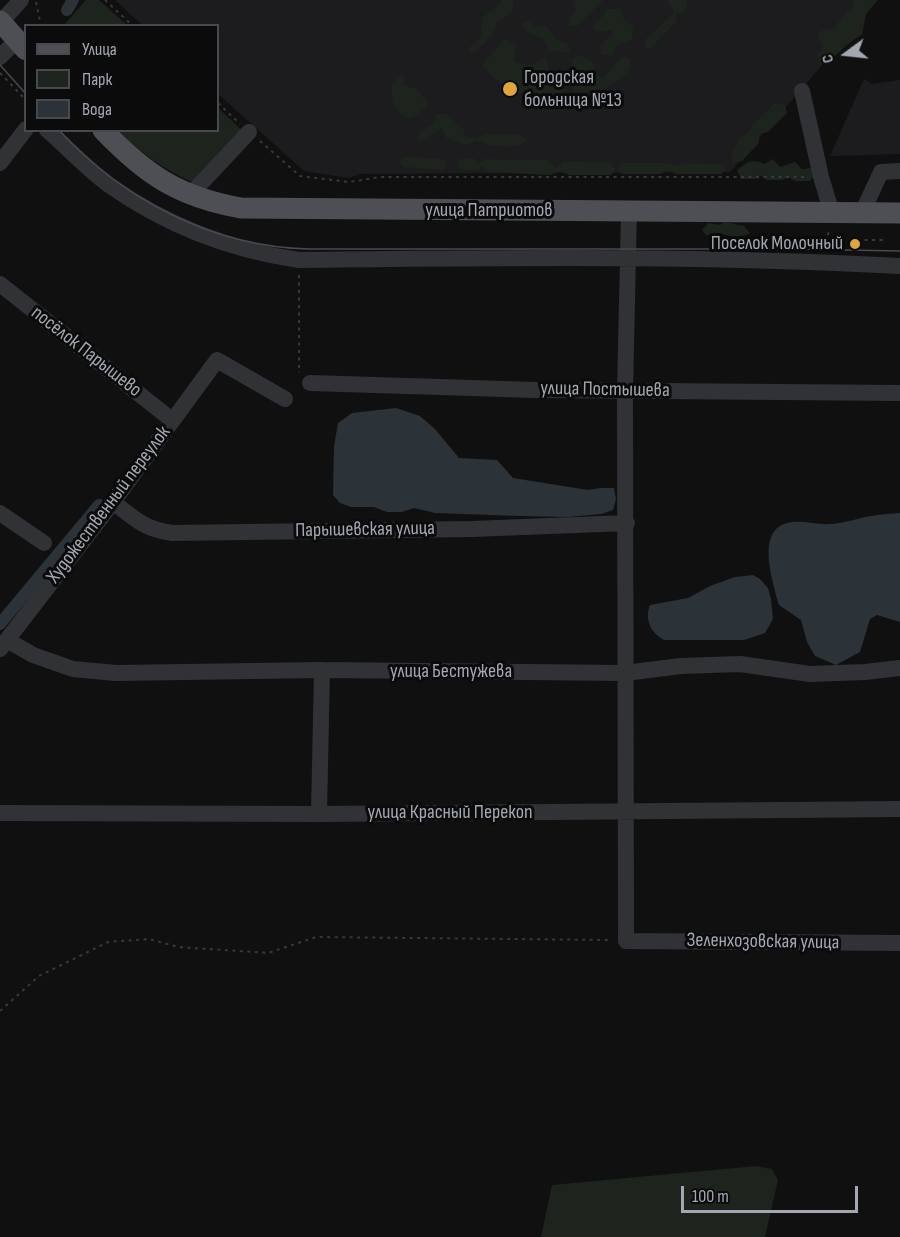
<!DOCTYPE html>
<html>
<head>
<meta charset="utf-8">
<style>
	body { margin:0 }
	#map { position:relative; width:900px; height:1237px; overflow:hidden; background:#101011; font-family:"Sofia Sans Condensed",sans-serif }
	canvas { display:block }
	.legend { position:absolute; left:24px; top:24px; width:195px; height:108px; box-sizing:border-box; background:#0b0b0c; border:2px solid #47494e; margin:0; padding:8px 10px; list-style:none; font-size:18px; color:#a2a7b1 }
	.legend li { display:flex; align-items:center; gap:12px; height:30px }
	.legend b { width:30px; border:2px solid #47494e }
	.north { position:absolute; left:816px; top:24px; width:60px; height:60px; -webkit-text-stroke:4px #0b0b0c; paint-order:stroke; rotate:255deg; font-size:16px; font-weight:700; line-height:24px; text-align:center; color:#a2a7b1 }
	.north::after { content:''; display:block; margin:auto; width:21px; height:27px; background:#a2a7b1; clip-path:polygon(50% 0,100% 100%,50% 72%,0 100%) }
	.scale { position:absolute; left:681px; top:1186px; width:177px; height:27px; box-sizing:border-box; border:3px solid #a2a7b1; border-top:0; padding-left:8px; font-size:18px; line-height:21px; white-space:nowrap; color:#a2a7b1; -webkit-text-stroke:4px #0b0b0c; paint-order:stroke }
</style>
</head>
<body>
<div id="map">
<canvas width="900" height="1237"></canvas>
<ul class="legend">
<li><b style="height:8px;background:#4e4f54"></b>Улица</li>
<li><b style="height:16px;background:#1d231d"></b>Парк</li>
<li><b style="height:16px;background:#2b3238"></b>Вода</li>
</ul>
<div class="north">С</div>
<div class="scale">100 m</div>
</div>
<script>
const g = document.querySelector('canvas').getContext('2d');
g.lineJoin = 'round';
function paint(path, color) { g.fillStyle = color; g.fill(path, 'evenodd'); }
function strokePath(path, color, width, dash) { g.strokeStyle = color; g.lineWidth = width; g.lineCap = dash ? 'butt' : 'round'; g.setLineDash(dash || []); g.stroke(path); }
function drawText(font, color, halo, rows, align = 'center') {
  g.font = font + ' "Sofia Sans Condensed",sans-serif'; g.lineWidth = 6; g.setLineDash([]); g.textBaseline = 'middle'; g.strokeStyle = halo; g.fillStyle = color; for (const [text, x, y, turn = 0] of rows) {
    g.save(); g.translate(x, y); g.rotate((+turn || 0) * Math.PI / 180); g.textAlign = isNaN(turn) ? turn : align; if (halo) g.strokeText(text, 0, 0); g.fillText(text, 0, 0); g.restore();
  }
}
const built = new Path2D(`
	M115,0h753l-27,43 -111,129 -370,2 -12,4 -44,-7 -86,-77v-68l-76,-1z
	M864,79l8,5 28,-4v74l-70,2z`);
const green = new Path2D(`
	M86,0h13l28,25h-63z
	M500,0h14l-2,12 -15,11 -5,12 -17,17 -7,1 2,-6 11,-10 1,-19 20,-16z
	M573,0h30l-26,26 -7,-1 -2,-5 8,-9z
	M667,0h19l1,2 -2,10 -9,2 1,7 -27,28 -6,-1 1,-8 29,-27z
	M852,0h26l-12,14 -4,21c-18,8 -25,25 -42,28l-3,-6 6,-11 -5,-10 2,-5 13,-2 20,-24z
	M606,9h15l2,9 10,8 -1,14 -16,5 -4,12 -11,-3 -1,-8 13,-13 -3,-3 -11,2 -6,-3c2,-9 11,-11 13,-20z
	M529,21l6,6 11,-2 9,14 13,5 2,8 -21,-1 -6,-13c-10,-2 -18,-5 -22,-14z
	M505,38l11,7 -1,17 14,4 16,-9 8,21 13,7 -2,10 -14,2 -6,-5 -7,5 -31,-6c-6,-12 -16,-14 -24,-26z
	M578,55l14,6 5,15 7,1 18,-21 8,3 1,9c-15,19 -30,23 -54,25l-8,-10 7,-10 -4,-14z
	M403,74l1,12 12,2 11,13v6l-15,12 -8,-2 -11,-12 -2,-22z
	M775,103l10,2 2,8 -19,19 -9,2v9l-17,18 -9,2 -2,-6 9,-20 10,-6 3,-7z
	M218,108l25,23 -51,51c-27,-12 -53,-30 -73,-51l99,-1z
	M436,114h11l17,16 1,7 11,1 9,-4 37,1 6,6c-14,9 -38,5 -53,0l-9,4 -19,-6 -6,-11 -16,12 -8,1 4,-10 14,-8z
	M406,156l39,4 2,5 -3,5 -41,-3 -4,-6z
	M473,158l7,5 4,-4 63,1 10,8 6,-7 48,2 4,7 -4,5h-42l-9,-4 -10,4 -63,-3 -5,-5 -5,3 -15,1 -5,-6 3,-6z
	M773,159l7,8 15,-5 7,7 9,-1 3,8 -4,5h-15l-7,-4 -6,3h-15l-7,-5 -5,4h-14l-4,-9c8,-7 16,-13 27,-6z
	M622,163h45l11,3 6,-3 37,1 5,5 -5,5h-46l-6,-4 -8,4h-39l-5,-5z
	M725,222l19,4 6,7c-10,5 -20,3 -29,1 -4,-1 -11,1 -15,1l-4,-5 6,-7 12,2z
	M756,1166l16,3 6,11 -13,57h-224l11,-52z`);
const water = new Path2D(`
	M396,408l24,8 15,13 24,29 38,2 16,18 75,12 12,-2h14l2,11 -3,11 -12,4 -34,3 -48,-1 -84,-3 -21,-5 -12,4h-15l-13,-5h-23l-11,-4 -7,-8 1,-49 4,-23 14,-10z
	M900,513v109l-23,-7 -7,4 -10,33 -24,13 -21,-9 -8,-14 -6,-22 -22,-15c-6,-23 -26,-80 14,-83 13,-1 25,3 38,2 15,-1 30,-7 46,-9 7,-1 15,-1 23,-2z
	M753,575l7,4 8,9 3,11 2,20 -8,14 -21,7h-80c-13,-7 -20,-21 -14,-35l38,-7 22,-12 25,-9z`);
const canal = new Path2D(`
	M67,10l6,-10
	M0,624l99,-119`);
const path = new Path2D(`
	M105,0l28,26
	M36,2l5,24
	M0,73l26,27
	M218,103l22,21
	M260,141l40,35 49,6 31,-5h428
	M827,240h59
	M825,250l4,-21
	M299,275v98
	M0,1011l39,-35 69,-34 41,-3 29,8 90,6 48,-16 295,3`);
const minor = new Path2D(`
	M1,22l20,-22
	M0,57l17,-17
	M802,91l19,86 11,36
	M47,130c21,18 40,39 62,55 58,41 120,65 190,75 200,-2 401,-5 601,6
	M0,163l26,-34
	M190,195l59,-63
	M629,211l-4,180 1,550 274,2
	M862,213l19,-41 19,-1
	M0,284l172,136
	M310,383l226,7 364,3
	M113,502c22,17 31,27 59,31l300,-4 155,-6
	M0,513l44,30
	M7,640l26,15 40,14 43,4 206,-3 303,3 56,-7 59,-2 70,10 55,-2 35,-4
	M0,649l113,-147 104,-142 68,39
	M0,813l319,1 581,-5
	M319,814l3,-144`);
const major = new Path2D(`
	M0,21l26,29
	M103,130c43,45 76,67 138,78l659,5`);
const tram = new Path2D(`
	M0,65l26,29
	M59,130c64,70 155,117 250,119h484l107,2`);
const markers = [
	[510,89,8,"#dfa53a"],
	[855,244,6,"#dfa53a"]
];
const poiNames = [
	["Городская",524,78],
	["больница №13",524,101],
	["Поселок Молочный",843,244,"right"]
];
const streetNames = [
	["улица Патриотов",489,211],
	["посёлок Парышево",86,352,38],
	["улица Постышева",605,390,1],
	["Художественный переулок",109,505,-53],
	["Парышевская улица",365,530,-1],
	["улица Бестужева",451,672],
	["улица Красный Перекоп",450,813],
	["Зеленхозовская улица",763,942,1]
];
paint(built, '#1c1c1e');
paint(green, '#1d231d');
paint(water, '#2b3238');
strokePath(canal, '#2b3238', 12);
strokePath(path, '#37393d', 2, [3, 4.5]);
strokePath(minor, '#313236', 16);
strokePath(major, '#4e4f54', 21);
strokePath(tram, '#484a4f', 1.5);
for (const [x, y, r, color] of markers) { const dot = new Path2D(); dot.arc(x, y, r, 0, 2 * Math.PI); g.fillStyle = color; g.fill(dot); strokePath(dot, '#0b0b0c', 2); }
drawText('20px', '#a2a7b1', '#0b0b0c', poiNames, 'left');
drawText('20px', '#a2a7b1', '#0b0b0c', streetNames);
</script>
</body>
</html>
